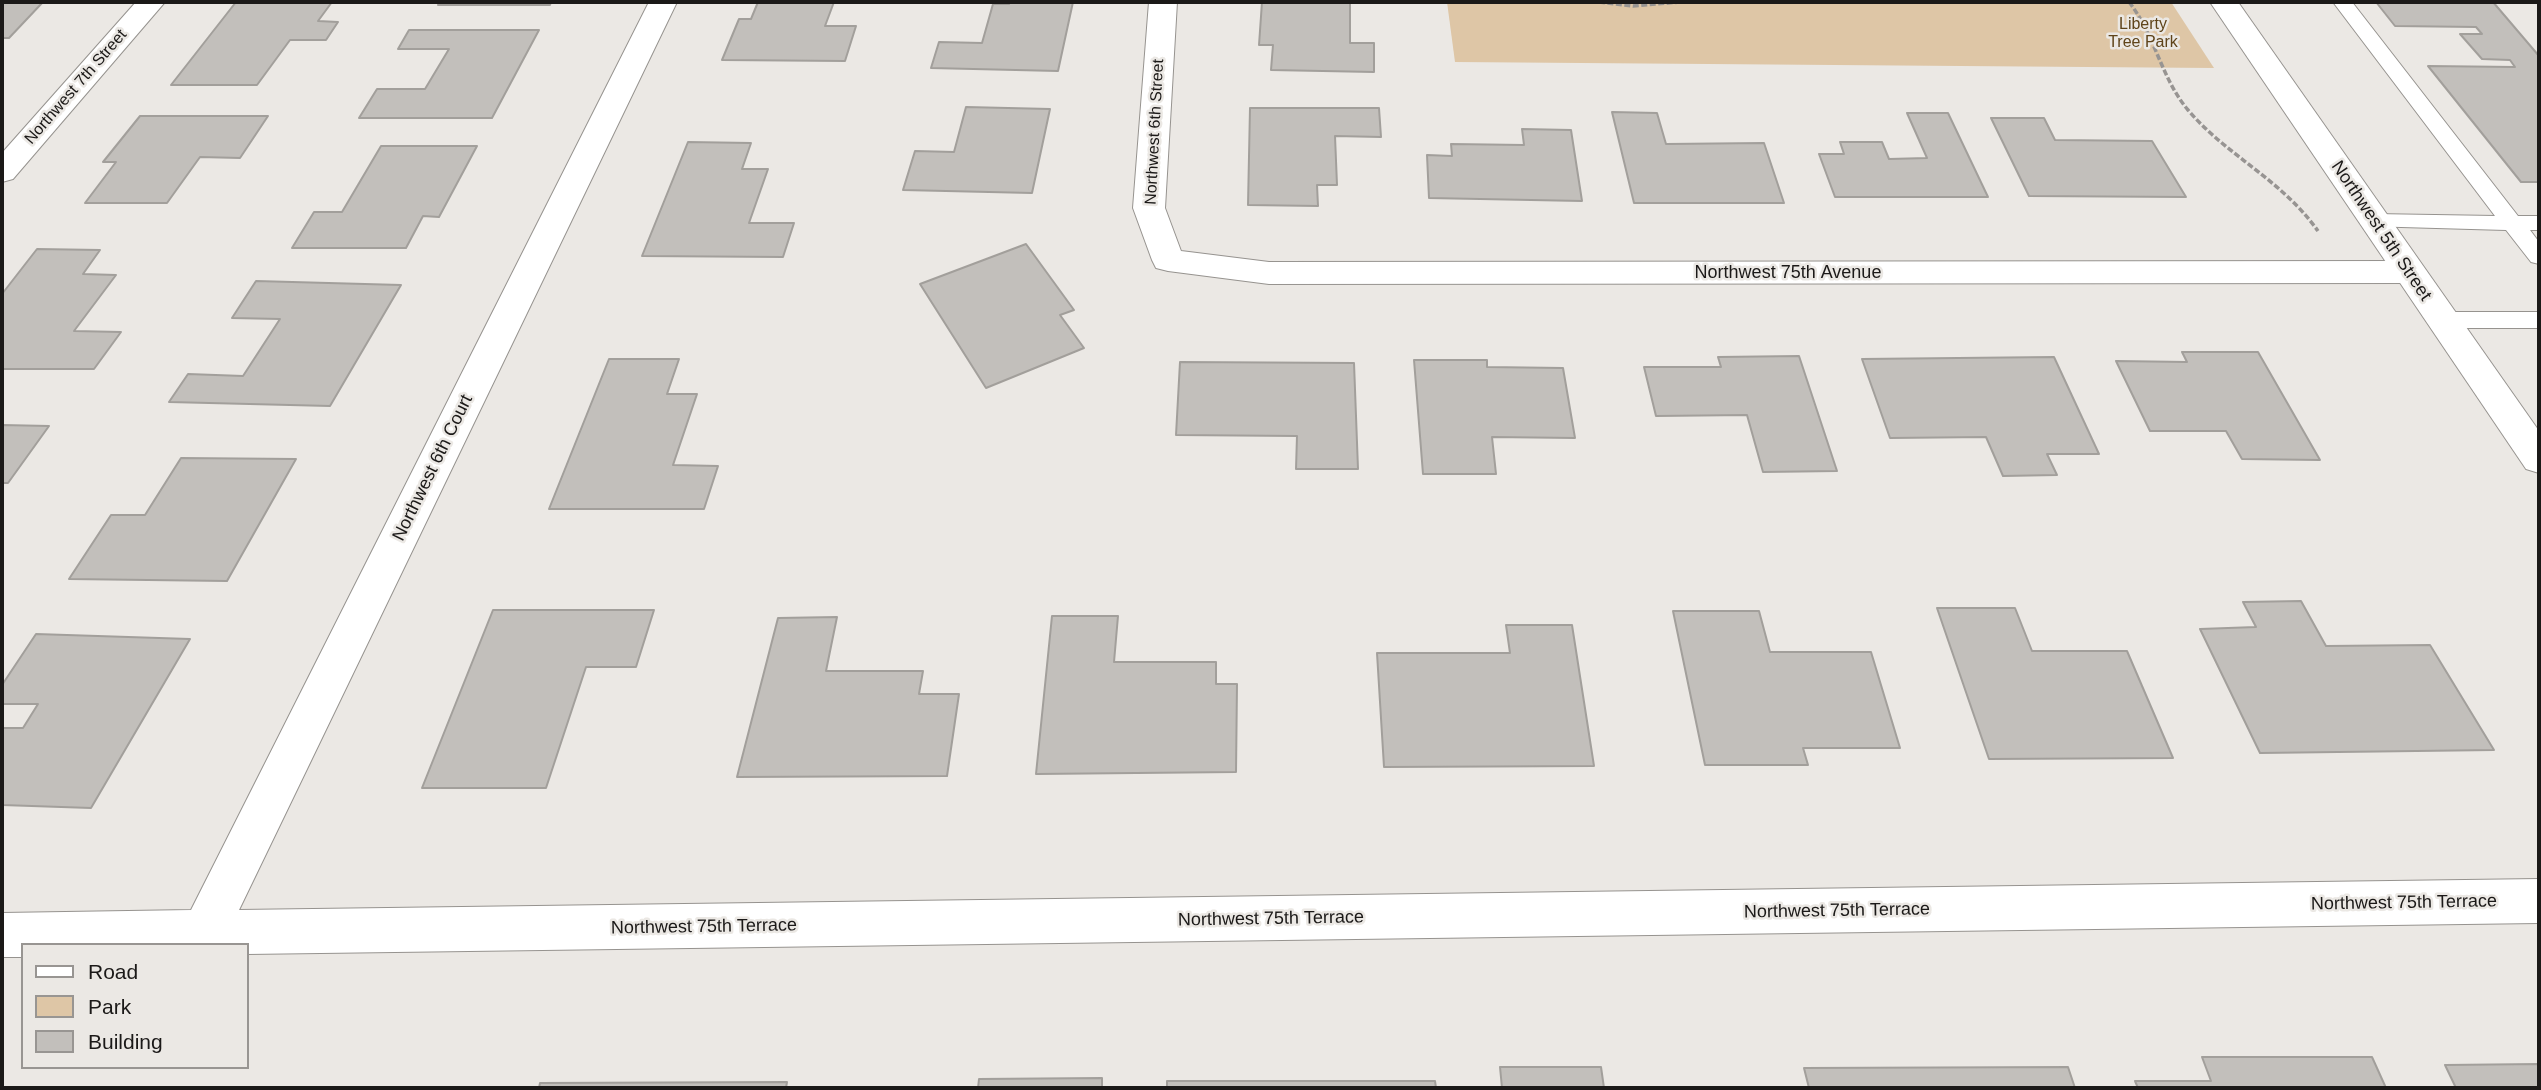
<!DOCTYPE html>
<html>
<head>
<meta charset="utf-8">
<style>
	body { margin:0 }
	#map { position:relative; width:2541px; height:1090px; overflow:hidden; background:#ebe8e4; font-family:Arial,sans-serif }
	canvas { display:block }
	.frame { position:absolute; inset:0; border:4px solid #1b1918; pointer-events:none }
	.legend { position:absolute; left:21px; top:943px; width:228px; height:126px; box-sizing:border-box; background:#ebe8e4; border:2px solid #989592; margin:0; padding:9px 12px; list-style:none; font-size:21px; color:#1b1918 }
	.legend li { display:flex; align-items:center; gap:14px; height:35px }
	.legend b { width:35px; border:2px solid #989592 }
</style>
</head>
<body>
<div id="map">
<canvas width="2541" height="1090"></canvas>
<div class="frame"></div>
<ul class="legend">
<li><b style="height:9px;background:#fff"></b>Road</li>
<li><b style="height:19px;background:#dec6a6"></b>Park</li>
<li><b style="height:19px;background:#c2bfbb"></b>Building</li>
</ul>
</div>
<script>
const g = document.querySelector('canvas').getContext('2d');
g.lineJoin = 'round';
function paint(path, color) { g.fillStyle = color; g.fill(path, 'evenodd'); }
function strokePath(path, color, width, dash) { g.strokeStyle = color; g.lineWidth = width; g.lineCap = dash ? 'butt' : 'round'; g.setLineDash(dash || []); g.stroke(path); }
function drawText(font, color, halo, rows, align = 'center') {
  g.font = font + ' Arial,sans-serif'; g.lineWidth = 5; g.setLineDash([]); g.textBaseline = 'middle'; g.strokeStyle = halo; g.fillStyle = color; for (const [text, x, y, turn = 0] of rows) {
    g.save(); g.translate(x, y); g.rotate((+turn || 0) * Math.PI / 180); g.textAlign = isNaN(turn) ? turn : align; if (halo) g.strokeText(text, 0, 0); g.fillText(text, 0, 0); g.restore();
  }
}
const green = new Path2D(`
	M1447,2h724l43,66 -759,-6z`);
const building = new Path2D(`
	M2,2h41l-34,36h-7z
	M236,2h96l-14,19 20,1 -12,18h-36l-33,45h-86z
	M441,2h110l-1,3h-112z
	M758,2h76l-9,24h31l-11,35 -123,-1 17,-41h12z
	M1010,2h63l-15,69 -127,-3 8,-26 43,1 11,-39h16z
	M1262,2h88v41h24v29l-103,-2 2,-25h-14z
	M2376,2h117l46,54v126h-18l-93,-116 87,1 -5,-7 -28,-1 -22,-25h22l-6,-7 -81,-1z
	M409,30h130l-47,88h-133l18,-29h48l24,-40h-51z
	M966,107l84,2 -18,84 -129,-3 12,-39 39,1z
	M1250,108h129l2,29 -46,-1 2,49h-20l1,21 -70,-1z
	M1612,112l45,1 9,31 98,-1 20,60h-150z
	M1907,113h41l40,84h-153l-16,-43h25l-4,-12h42l7,17 38,-1z
	M140,116h128l-28,42 -40,-1 -33,46h-82l31,-41h-13z
	M1991,118h53l11,22 97,1 34,56 -157,-1z
	M1522,129l49,1 11,71 -153,-3 -2,-43 25,1 -1,-12 73,1z
	M688,142l63,1 -9,26h26l-19,54h45l-11,34 -141,-1z
	M381,146h96l-38,71 -16,-1 -17,32h-114l22,-36h28z
	M1026,244l48,66 -14,5 24,33 -98,40 -66,-104z
	M37,249l63,1 -17,24 33,1 -42,56 47,1 -27,37h-92v-75z
	M256,281l145,4 -71,121 -161,-4 19,-28 55,2 37,-57 -48,-1z
	M2182,352h76l62,108 -78,-1 -16,-28h-76l-34,-70 71,1z
	M1799,356l38,115 -74,1 -16,-57 -91,1 -12,-49h77l-3,-10z
	M2054,357l45,97h-52l10,21 -54,1 -17,-39 -96,1 -28,-79z
	M609,359h70l-12,35h30l-24,71 45,1 -14,43h-155z
	M1414,360h73v7l76,1 12,70 -83,-1 4,37h-73z
	M1180,362l174,1 4,106h-62l1,-33 -121,-1z
	M2,425l47,1 -41,57h-6z
	M181,458l115,1 -69,122 -158,-2 42,-64h34z
	M2301,601l25,45 104,-1 64,105 -234,3 -60,-124 56,-2 -13,-25z
	M1937,608h78l17,43h95l46,107 -184,1z
	M493,610h161l-18,57h-50l-40,121h-124z
	M1673,611h86l11,41h101l29,96h-97l5,17h-103z
	M1052,616h66l-4,46h102v22h21l-1,88 -200,2z
	M837,617l-11,54h97l-4,23h40l-12,82 -210,1 41,-159z
	M1506,625h66l22,141 -210,1 -7,-114h133z
	M36,634l154,5 -99,169 -89,-3v-77h21l15,-24h-36v-19z
	M2202,1057h170l14,31h-248l-3,-7h76z
	M2539,1064v24h-83l-11,-23z
	M1500,1067h101l3,21h-102z
	M2068,1067l7,21h-266l-5,-20z
	M1102,1078v10h-124l1,-9z
	M1167,1081h268l1,7h-269z
	M787,1082l-1,6h-247l1,-5z`);
const path = new Path2D(`
	M1599,2l34,4 47,-4
	M2129,2c26,33 32,76 59,108 40,47 92,68 130,121`);
const lane = new Path2D(`
	M2333,2h19l166,214h21v14h-9l9,12v22l-8,-2 -25,-32 -140,-4 -3,-5 3,-5 8,-2 121,2z
	M2442,312h97v16h-97l-8,-2 -4,-6 4,-6z`);
const street = new Path2D(`
	M136,2h29l-152,177 -11,3v-29z
	M649,2h28l-438,908 2300,-31v44l-2292,31v-9h-224v12h-21v-44l189,-3z
	M1149,2h28l-12,206 16,43 88,11 1140,-1 12,3 4,8 -4,8 -12,3 -1140,1 -101,-13 -12,-3 -4,-8 -19,-52z`);
const secondary = new Path2D(`
	M2210,2h28l301,429v42l-13,-4z`);
const farParknames = [
	["Liberty",2143,25],
	["Tree Park",2143,43]
];
const farStreetnames = [
	["Northwest 7th Street",76,87,-49],
	["Northwest 6th Street",1155,132,-87]
];
const streetNames = [
	["Northwest 5th Street",2381,231,56],
	["Northwest 75th Avenue",1788,273],
	["Northwest 6th Court",433,468,-64],
	["Northwest 75th Terrace",2404,903,-1],
	["Northwest 75th Terrace",1837,911,-1],
	["Northwest 75th Terrace",1271,919,-1],
	["Northwest 75th Terrace",704,927,-1]
];
paint(green, '#dec6a6');
paint(building, '#c2bfbb');
strokePath(building, '#a29f9b', 2);
strokePath(lane, '#96938f', 2);
strokePath(street, '#96938f', 2);
strokePath(secondary, '#96938f', 2);
strokePath(path, '#979492', 3.5, [6, 2.5]);
paint(lane, '#fff');
paint(street, '#fff');
paint(secondary, '#fff');
drawText('16px', '#5f441a', '#ebe8e4', farParknames);
drawText('16px', '#1b1918', '#ebe8e4', farStreetnames);
drawText('18px', '#1b1918', '#ebe8e4', streetNames);
</script>
</body>
</html>
